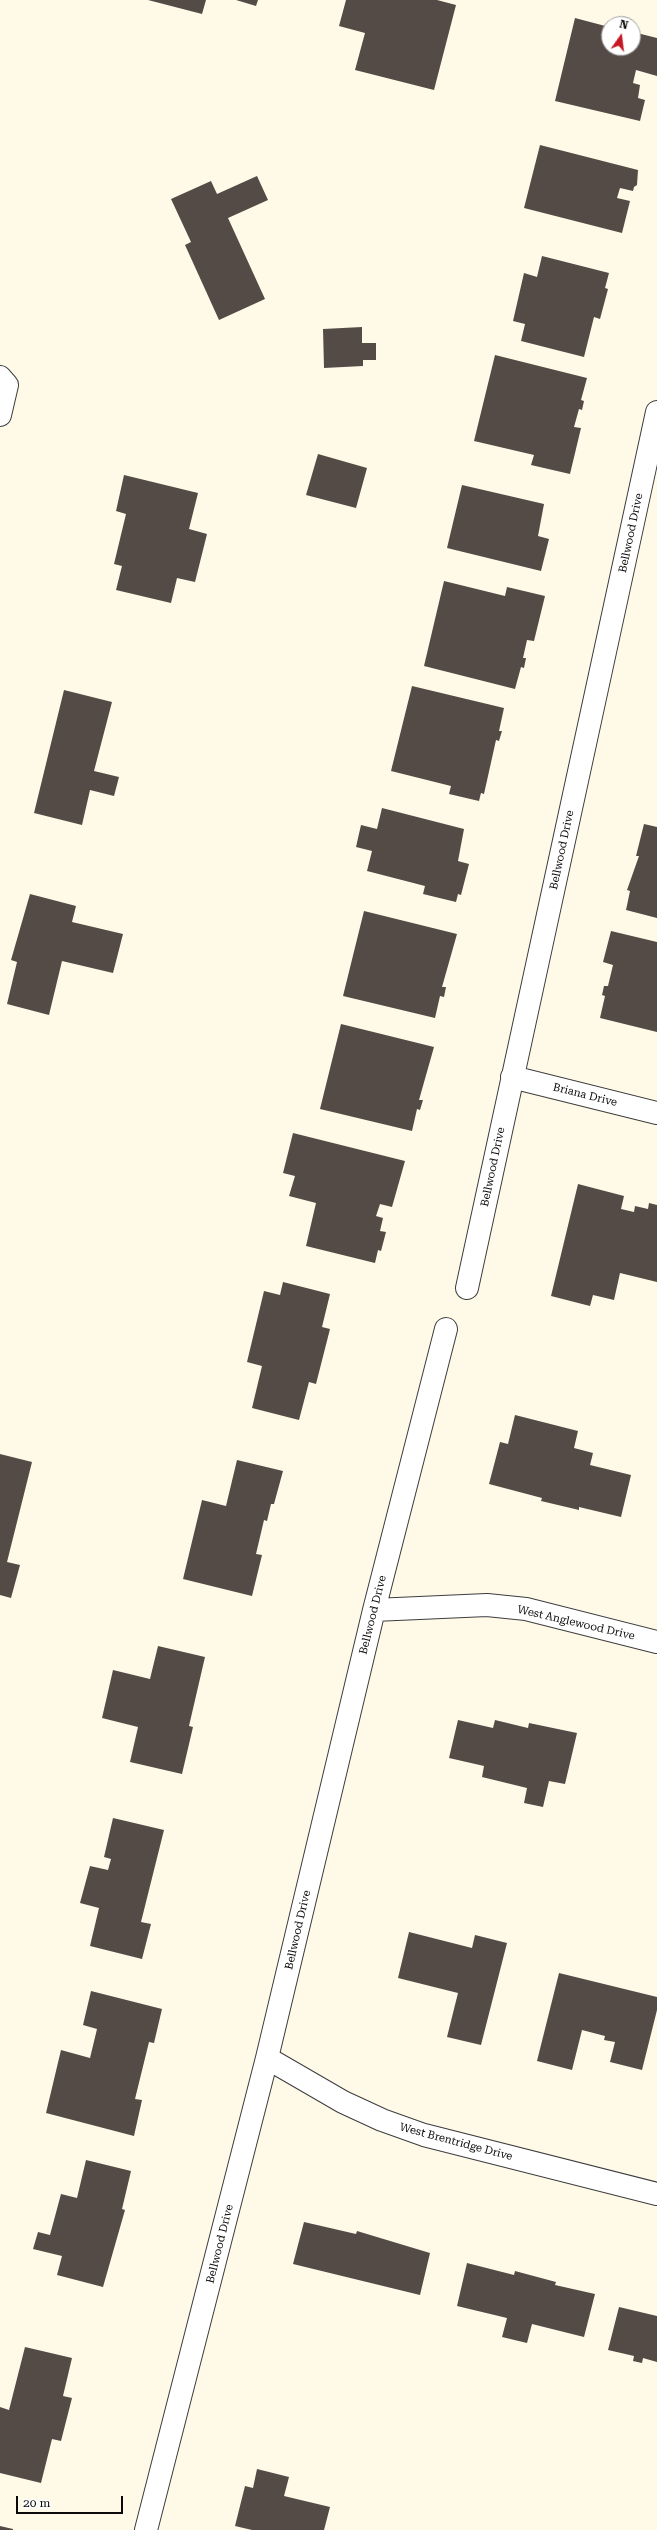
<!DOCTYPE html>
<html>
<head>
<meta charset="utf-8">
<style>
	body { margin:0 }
	#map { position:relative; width:657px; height:2530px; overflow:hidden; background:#fffae8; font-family:"Roboto Serif",serif }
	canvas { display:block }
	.north { position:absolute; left:601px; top:16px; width:40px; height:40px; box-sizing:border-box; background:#fff; border:1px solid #9d9d9d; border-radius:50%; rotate:14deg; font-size:11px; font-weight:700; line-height:16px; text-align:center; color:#0a0a0a }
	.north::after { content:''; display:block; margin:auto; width:14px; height:18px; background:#c51824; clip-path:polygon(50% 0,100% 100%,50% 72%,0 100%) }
	.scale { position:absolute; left:16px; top:2496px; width:107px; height:18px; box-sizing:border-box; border:2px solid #0a0a0a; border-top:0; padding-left:5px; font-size:12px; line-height:14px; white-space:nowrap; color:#0a0a0a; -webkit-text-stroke:3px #fff; paint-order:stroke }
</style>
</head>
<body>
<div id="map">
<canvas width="657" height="2530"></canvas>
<div class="north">N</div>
<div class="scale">20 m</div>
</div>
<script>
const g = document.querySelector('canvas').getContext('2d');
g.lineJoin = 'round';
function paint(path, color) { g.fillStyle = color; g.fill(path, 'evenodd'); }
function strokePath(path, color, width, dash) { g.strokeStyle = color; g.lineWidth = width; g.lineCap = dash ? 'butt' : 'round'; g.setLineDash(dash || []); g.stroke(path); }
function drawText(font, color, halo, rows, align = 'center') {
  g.font = font + ' "Roboto Serif",serif'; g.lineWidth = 4; g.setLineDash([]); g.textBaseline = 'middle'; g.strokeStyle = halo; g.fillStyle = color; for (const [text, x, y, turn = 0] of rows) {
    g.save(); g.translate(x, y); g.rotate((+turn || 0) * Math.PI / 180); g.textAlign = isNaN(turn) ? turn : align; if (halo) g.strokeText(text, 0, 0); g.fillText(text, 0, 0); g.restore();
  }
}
const building = new Path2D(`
	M148,0h58l-4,14z
	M236,0h22l-2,6z
	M346,0h91l19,5 -22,85 -79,-20 10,-37 -26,-7z
	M575,18l34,9v21h24v-16l24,6v38l-21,-6 -3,13 7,2 -2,13 7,2 -5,21 -85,-20z
	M540,145l98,25 -1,15 -3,2 -1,4 -13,-3 -3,10 13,3 -8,32 -98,-25z
	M257,176l11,24 -40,18 37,81 -46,21 -34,-75 6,-3 -20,-43 40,-18 6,13z
	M542,256l67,17 -4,15 3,1 -8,30 -6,-2 -10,40 -63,-16 4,-17 -12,-3 11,-48 13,4z
	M362,327v16h14v17h-13v6l-39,2 -1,-39z
	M495,355l92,23 -6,22 3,1 -2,9 -3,-1 -5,18 7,1 -11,46 -39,-9 3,-10 -60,-14z
	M318,454l49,14 -11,40 -50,-13z
	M124,475l74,18 -9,36 18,5 -12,48 -18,-4 -6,25 -55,-13 6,-24 -8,-2 12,-50 -10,-3z
	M462,485l82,19 -6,32 11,3 -8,32 -94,-23z
	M444,581l61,15 2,-9 38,9 -11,45 -7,-1 -4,18h3l-2,10 -3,-1 -6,22 -91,-23z
	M412,686l92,22 -5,23h3l-3,10 -3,-1 -12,54 -3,-1 -2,8 -30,-7 2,-8 -60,-15z
	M64,690l48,12 -18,69 25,6 -5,19 -24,-6 -8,35 -48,-12z
	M382,808l82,21 -6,32 11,3 -8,31 -3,-1 -2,8 -33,-8 2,-8 -58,-15 5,-20 -16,-4 5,-22 16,4z
	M644,824l13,3v91l-31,-8 4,-19 -3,-1 12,-34h-3z
	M30,894l46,12 -4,16 51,12 -10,39 -51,-12 -13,54 -42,-11 10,-42 -6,-2z
	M364,911l93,23 -15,53h4l-2,10 -4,-1 -5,22 -92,-22z
	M611,931l46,11v90l-57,-14 5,-22 -3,-1 2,-9h4l5,-21 -10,-3z
	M341,1024l93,23 -15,53h4l-3,10 -3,-1 -5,22 -92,-22z
	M293,1133l112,28 -13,46 -12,-3 -4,12 7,2 -3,13 6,1 -5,19 -3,-1 -3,13 -69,-17 10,-43 -27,-7 6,-20 -12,-3z
	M578,1184l46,12 -3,13 13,3 1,-6 13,3 1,-6 8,2v77l-37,-9 -6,27 -21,-5 -3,11 -39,-10z
	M283,1282l47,12 -8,33 8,2 -14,55 -7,-2 -10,38 -47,-12 10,-42 -15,-4 17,-71 16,4z
	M515,1415l63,16 -4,17 19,5 -3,12 41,10 -10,42 -42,-10v3l-38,-9 1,-3 -53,-14 11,-42 8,2z
	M0,1454l32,8 -25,100 13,3 -9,33 -11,-3z
	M237,1460l46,11 -9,33h-3l-4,17 -3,-1 -8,34 6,1 -10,41 -69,-17 19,-79 24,6z
	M158,1646l47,11 -16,69 4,1 -11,47 -52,-12 8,-35 -36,-9 11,-48 37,9z
	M458,1720l35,8 2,-8 33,8 1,-5 48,10 -12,51 -16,-3 -6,26 -19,-4 3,-15 -45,-11 2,-11 -35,-8z
	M113,1818l51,12 -23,92 10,2 -9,35 -52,-13 9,-38 -19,-5 10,-37 18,4 3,-11 -7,-2z
	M409,1932l63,16 3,-13 32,8 -26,102 -34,-8 11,-44 -60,-15z
	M559,1973l98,24v13l-15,60 -32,-8 5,-20 -11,-2 1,-4 -23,-6 -10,40 -35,-9z
	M91,1991l71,18 -8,34 -5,-1 -14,57 7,1 -8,36 -88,-23 15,-63 29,8 7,-29 -14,-4z
	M86,2160l45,11 -9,38 3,1 -22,77 -46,-12 5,-19 -29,-7 5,-17 12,3 11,-41 16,4z
	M304,2222l52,12 1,-3 73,22 -10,42 -127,-31z
	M467,2263l47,12 1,-4 41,11 -1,3 40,9 -11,43 -52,-13 -5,19 -25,-6 5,-19 -50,-12z
	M619,2307l38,9v46l-14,-4 -1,5 -9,-2 1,-5 -26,-6z
	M25,2347l47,11 -9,38 9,2 -11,43 -9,-2 -11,44 -41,-10v-66l9,3z
	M257,2469l32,8 -5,19 46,11 -6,23h-72l-17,-4 10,-40 8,2z
	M0,2526l13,3v1h-13z`);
const minor = new Path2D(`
	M0,377l7,8 -7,30
	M512,1077l145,36
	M467,1288l190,-876
	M374,1610l113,-5 39,4 131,33
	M267,2058l76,44 39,18 42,15 233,59
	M146,2530l121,-472 107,-448 72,-281`);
const streetNames = [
	["Bellwood Drive",631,533,-78],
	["Bellwood Drive",562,850,-78],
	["Briana Drive",585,1095,14],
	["Bellwood Drive",493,1167,-78],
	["Bellwood Drive",373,1615,-76],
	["West Anglewood Drive",576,1623,13],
	["Bellwood Drive",298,1930,-77],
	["West Brentridge Drive",456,2142,15],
	["Bellwood Drive",220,2244,-76]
];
paint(building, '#544b46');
strokePath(minor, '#3d3d3d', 24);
strokePath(minor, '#fff', 22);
drawText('11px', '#0a0a0a', '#fff', streetNames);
</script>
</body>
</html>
